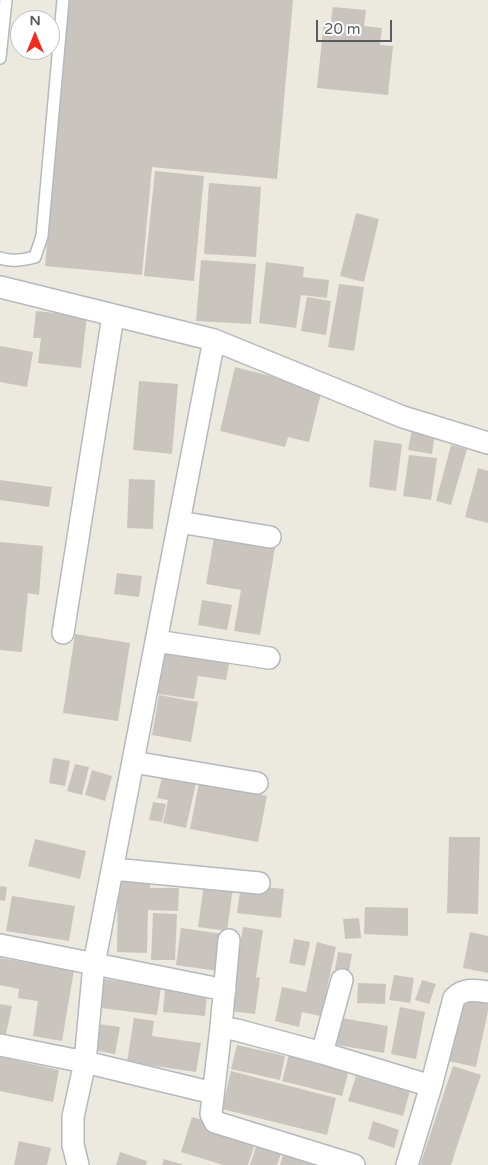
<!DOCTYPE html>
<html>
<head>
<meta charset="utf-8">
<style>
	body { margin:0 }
	#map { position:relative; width:488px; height:1165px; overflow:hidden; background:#ece9de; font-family:"Varela Round",sans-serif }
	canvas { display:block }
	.north { position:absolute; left:10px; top:10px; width:50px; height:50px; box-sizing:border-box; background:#fff; border:1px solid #bcbec0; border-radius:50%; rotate:0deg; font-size:14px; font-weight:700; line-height:20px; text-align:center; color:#585c61 }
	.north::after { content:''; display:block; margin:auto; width:18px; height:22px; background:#f32a1d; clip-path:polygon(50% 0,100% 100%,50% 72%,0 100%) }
	.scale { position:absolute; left:316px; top:20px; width:76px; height:22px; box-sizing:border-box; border:2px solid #585c61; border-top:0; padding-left:6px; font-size:15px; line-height:18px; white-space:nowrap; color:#585c61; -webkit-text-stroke:4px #fff; paint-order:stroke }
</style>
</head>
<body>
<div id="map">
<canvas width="488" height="1165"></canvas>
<div class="north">N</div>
<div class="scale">20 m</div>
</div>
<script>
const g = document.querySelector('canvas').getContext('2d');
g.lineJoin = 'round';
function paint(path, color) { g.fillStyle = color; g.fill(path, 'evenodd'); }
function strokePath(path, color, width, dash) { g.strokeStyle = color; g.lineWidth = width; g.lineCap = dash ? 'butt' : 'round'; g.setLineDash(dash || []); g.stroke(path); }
const building = new Path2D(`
	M69,0h224l-16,179 -125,-12 -10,108 -97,-9z
	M333,7l33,3 -2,16 18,2 -2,17 13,1 -5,49 -71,-7 7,-67h7z
	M155,171l49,5 -10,105 -50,-5z
	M209,183l52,4 -5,70 -52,-3z
	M356,213l23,6 -15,63 -24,-6z
	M201,260l55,4 -5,60 -55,-3z
	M266,262l38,5 -1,10 26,3 -2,18 -26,-3 -5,33 -37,-5z
	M339,284l25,3 -10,64 -26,-4z
	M307,297l24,4 -5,34 -25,-4z
	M36,311l51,5 -6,52 -43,-5 3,-25h-8z
	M0,346l33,6 -6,35 -27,-5z
	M235,367l87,22 -13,53 -21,-5 -3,10 -65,-16z
	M139,381l39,3 -6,70 -39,-4z
	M412,429l23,4 -3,21 -24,-4z
	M374,440l28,4 -6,47 -27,-4z
	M451,445l16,4 -16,56 -15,-4z
	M409,455l28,3 -6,42 -28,-4z
	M478,468l10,3v52l-23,-6z
	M129,479l26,1 -2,49 -26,-1z
	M0,480l52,7 -3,20 -49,-7z
	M214,538l61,10 -15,87 -26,-4 7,-41 -35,-6z
	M0,542l43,4 -4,49 -11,-2 -6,59 -22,-2z
	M117,573l25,3 -3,21 -25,-3z
	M202,600l30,5 -5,25 -29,-5z
	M75,634l55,9 -12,78 -55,-8z
	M165,649l65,10 -4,21 -28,-4 -4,23 -36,-5z
	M159,695l39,7 -7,40 -39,-7z
	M53,758l17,3 -5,25 -16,-3z
	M75,764l14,3 -7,28 -15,-4z
	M92,770l20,6 -7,25 -20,-6z
	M162,777l34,6 -10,45 -23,-5 5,-23 -11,-2z
	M199,783l68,13 -9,46 -68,-13z
	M153,802l13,2 -4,18 -13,-2z
	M449,837h31l-2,77 -31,-1z
	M35,839l51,12 -6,28 -52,-13z
	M118,874l32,1v13h29l-1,23 -30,-1 -1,43 -30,-1z
	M204,884l29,3 -6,44 -29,-4z
	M241,884l43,5 -3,29 -44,-5z
	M0,886l7,1 -2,14 -5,-1z
	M12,896l63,10 -6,35 -63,-10z
	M365,907l43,1v28l-44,-2z
	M153,913l24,1 -2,46h-24z
	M359,918l2,20 -16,1 -2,-20z
	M243,927l20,3 -7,47 4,1 -5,36 -25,-3z
	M181,928l42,6 -5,37 -42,-6z
	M470,932l18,4v37l-25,-5z
	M294,939l16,3 -5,24 -16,-3z
	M317,942l19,5 -15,69 -19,-4 -3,15 -24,-6 7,-34 24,5z
	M338,952l14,2 -3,17 -14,-2z
	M0,958l74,12 -12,71 -29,-5 5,-35 -20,-3 1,-9 -19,-4z
	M394,975l20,3 -4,25 -21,-3z
	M104,979l57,8 -4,28 -56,-7z
	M422,980l14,4 -7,20 -14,-4z
	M358,983l28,1 -1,20 -28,-1z
	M165,989l42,4 -2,23 -42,-4z
	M462,996l26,6v9l-12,56 -28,-6z
	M0,1004l12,2 -6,28 -6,-1z
	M400,1007l25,5 -9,47 -25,-5z
	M134,1018l20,3 -2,15 49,7 -5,29 -69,-10z
	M342,1018l46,8 -4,27 -47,-8z
	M98,1024l22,3 -5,27 -22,-4z
	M237,1045l48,11 -5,24 -49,-11z
	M289,1054l60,16 -7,26 -60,-15z
	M0,1057l59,13 -6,32 -53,-11z
	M453,1066l28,9 -24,71 -6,19h-31z
	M231,1071l105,27 -9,37 -105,-26z
	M356,1076l54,15 -7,25 -55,-15z
	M192,1117l65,20 -9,28h-25l-42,-13z
	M373,1121l26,9 -5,18 -26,-9z
	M258,1140l25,8 -6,17h-27z
	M19,1141l32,7 -4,17h-33z
	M284,1151l36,14h-40z
	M120,1152l27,9 -1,4h-30z
	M164,1159l20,6h-22z`);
const lane = new Path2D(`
	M0,58l6,-58
	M0,258c11,4 24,2 35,-1l7,-21 21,-236`);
const street = new Path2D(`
	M0,287l214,53 189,77 85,26
	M179,522l91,15
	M63,633l50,-317
	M156,641l113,17
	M133,762l124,21
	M113,869l146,14
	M0,945l225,45
	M221,1027l8,-87
	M0,1045l85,17 128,31
	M322,1053l20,-73
	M78,1165l-5,-20v-28l12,-55 9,-98 120,-624
	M354,1165l-139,-43 -4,-8 10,-87 16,3 85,23 109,33
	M407,1165l24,-79 23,-88c10,-10 21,-8 34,-6`);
paint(building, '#c9c5be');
strokePath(lane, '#b5b8bd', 14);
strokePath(street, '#b5b8bd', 24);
strokePath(lane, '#fff', 11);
strokePath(street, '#fff', 21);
</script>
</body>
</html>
